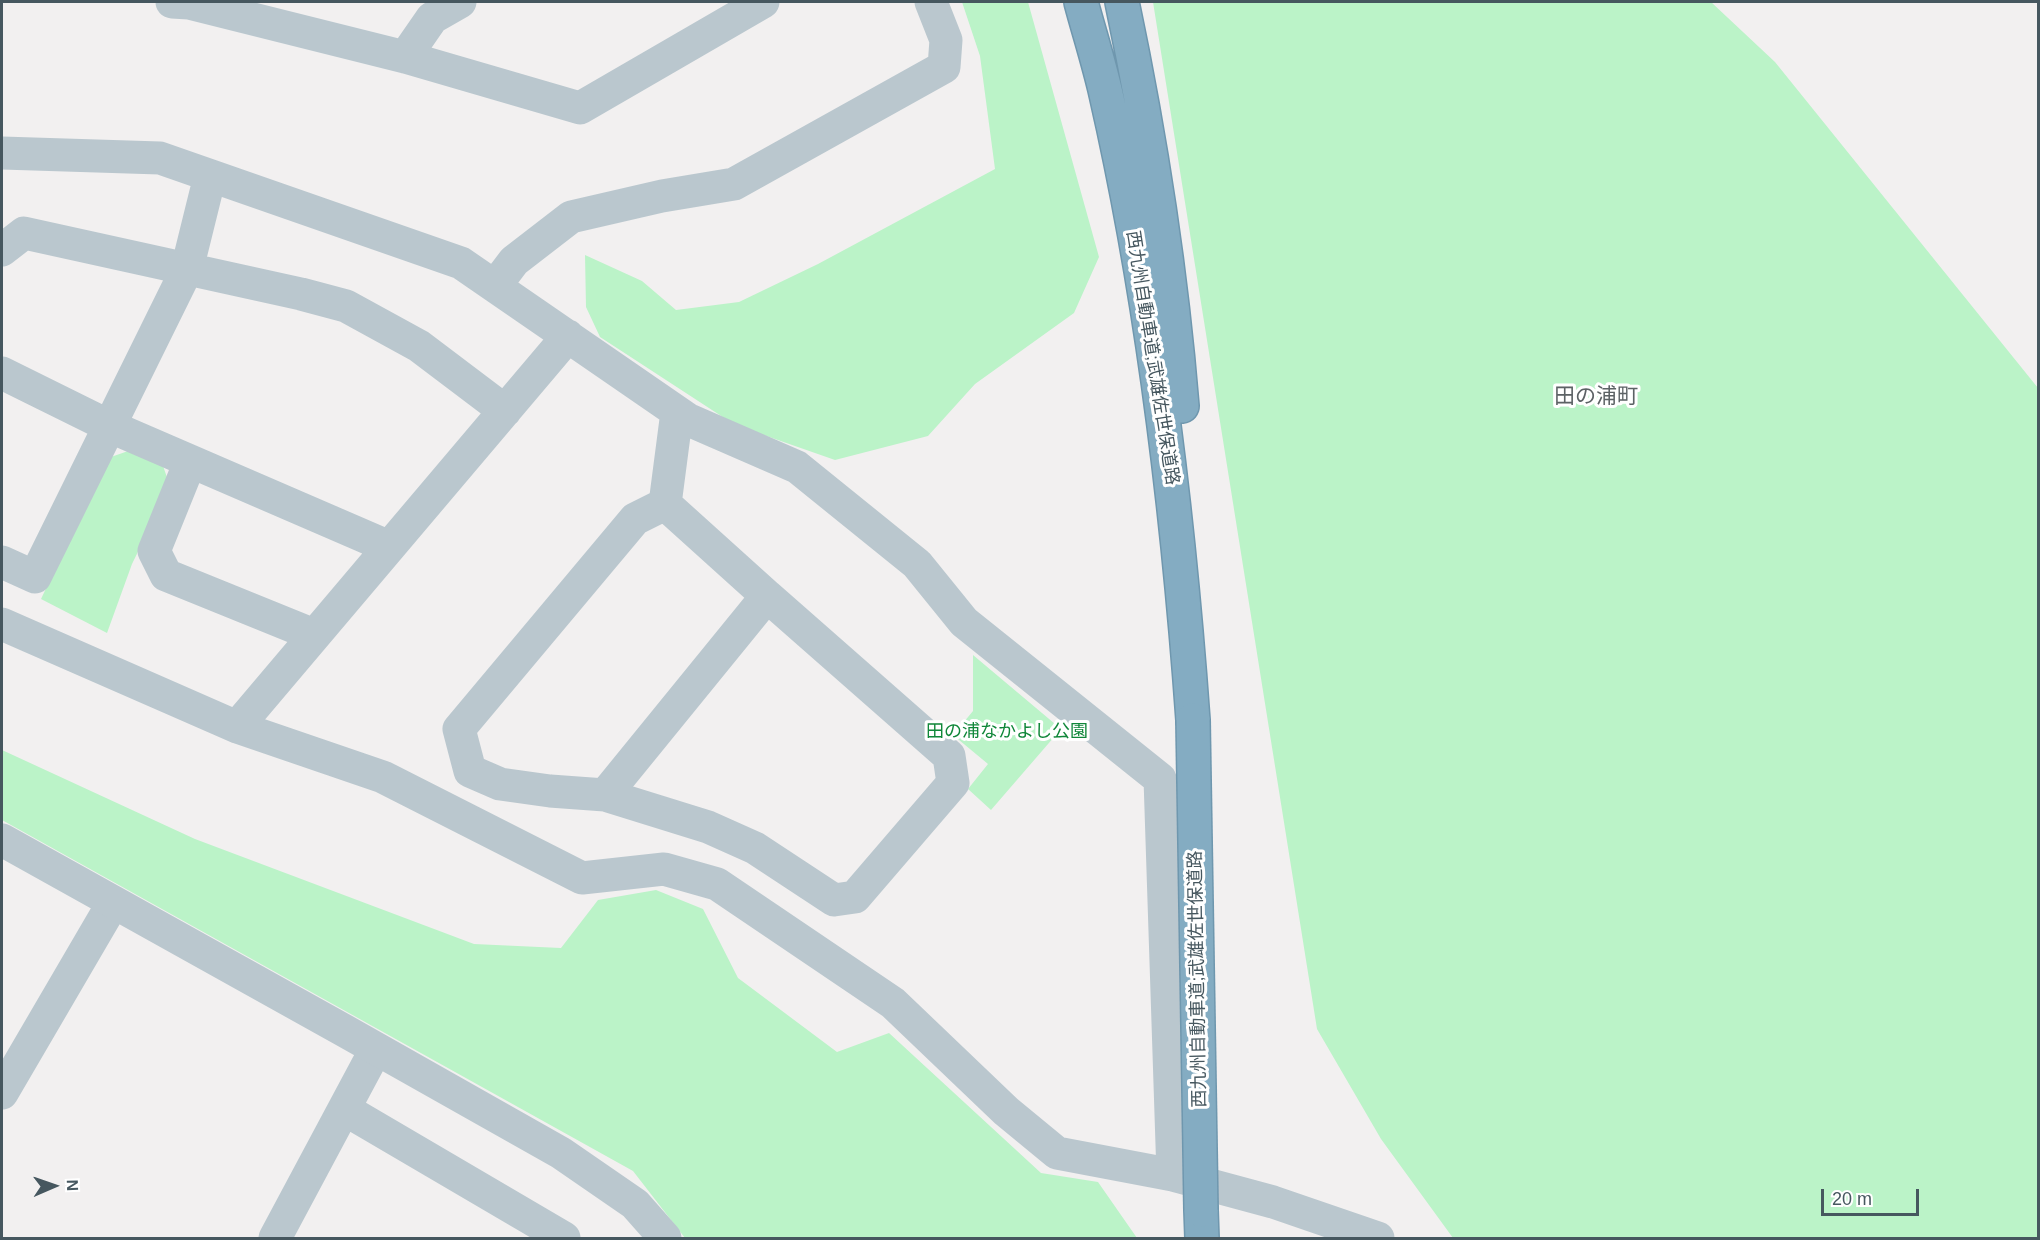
<!DOCTYPE html>
<html>
<head>
<meta charset="utf-8">
<style>
	body { margin:0 }
	#map { position:relative; width:2040px; height:1240px; overflow:hidden; background:#f2f0f0; font-family:Arial,sans-serif }
	canvas { display:block }
	.frame { position:absolute; inset:0; border:3px solid #46575f; pointer-events:none }
	.north { position:absolute; left:24px; top:1156px; width:60px; height:60px; -webkit-text-stroke:4px #fff; paint-order:stroke; rotate:88deg; font-size:16px; font-weight:700; line-height:24px; text-align:center; color:#46575f }
	.north::after { content:''; display:block; margin:auto; width:21px; height:27px; background:#46575f; clip-path:polygon(50% 0,100% 100%,50% 72%,0 100%) }
	.scale { position:absolute; left:1821px; top:1189px; width:98px; height:27px; box-sizing:border-box; border:3px solid #46575f; border-top:0; padding-left:8px; font-size:18px; line-height:21px; white-space:nowrap; color:#46575f; -webkit-text-stroke:4px #fff; paint-order:stroke }
</style>
</head>
<body>
<div id="map">
<canvas width="2040" height="1240"></canvas>
<div class="frame"></div>
<div class="north">N</div>
<div class="scale">20 m</div>
</div>
<script>
const g = document.querySelector('canvas').getContext('2d');
g.lineJoin = 'round';
function paint(path, color) { g.fillStyle = color; g.fill(path, 'evenodd'); }
function strokePath(path, color, width, dash) { g.strokeStyle = color; g.lineWidth = width; g.lineCap = dash ? 'butt' : 'round'; g.setLineDash(dash || []); g.stroke(path); }
function drawText(font, color, halo, rows, align = 'center') {
  g.font = font + ' Arial,"Noto Sans JP",sans-serif'; g.lineWidth = 6; g.setLineDash([]); g.textBaseline = 'middle'; g.strokeStyle = halo; g.fillStyle = color; for (const [text, x, y, turn = 0] of rows) {
    g.save(); g.translate(x, y); g.rotate((+turn || 0) * Math.PI / 180); g.textAlign = isNaN(turn) ? turn : align; if (halo) g.strokeText(text, 0, 0); g.fillText(text, 0, 0); g.restore();
  }
}
const green = new Path2D(`
	M962,2h66l71,255 -25,56 -99,71 -47,52 -93,24 -100,-35 -135,-88 -14,-30 -1,-52 57,26 34,29 63,-8 79,-38 177,-95 -15,-113z
	M1153,2h558l64,60 263,326v850h-585l-72,-99 -64,-110z
	M134,449l28,14 8,23 -38,78 -25,69 -66,-34 67,-141z
	M973,655l88,74 -70,81 -23,-21 20,-25 -35,-29 20,-24z
	M2,750l193,89 279,105 87,4 37,-48 58,-10 47,19 35,69 99,74 52,-19 152,140 57,9 39,56h-452l-52,-67 -631,-351z`);
const minor = new Path2D(`
	M172,2l17,1 216,54 175,51 183,-106
	M405,57l27,-39 28,-16
	M2,153l158,5 301,105 228,157 108,47 120,97 47,58 196,157 13,396
	M2,250l22,-17 277,61 45,12 73,40 86,65
	M495,286l19,-25 57,-44 91,-21 72,-12 210,-117 2,-27 -15,-38
	M2,373l107,53 280,121
	M190,462l-36,89 12,24 148,60
	M665,504l102,92
	M2,562l33,15 152,-308 23,-93
	M2,624l235,103 146,50 199,101 82,-9 53,15 176,119 113,108 51,42 116,22 100,27 105,36
	M237,727l331,-391
	M605,795l162,-199 182,160 4,27 -98,114 -21,3 -79,-52 -47,-21 -103,-32 -55,-4 -50,-7 -30,-13 -11,-42 176,-210 30,-15 12,-92
	M2,1093l111,-190
	M344,1109l220,129
	M275,1238l101,-189`);
const tertiary = new Path2D(`
	M2,840l343,191 216,122 74,51 30,34`);
const motorway = new Path2D(`
	M1081,2c8,30 18,61 25,92 47,205 72,416 87,626
	M1122,2c28,133 49,268 60,404
	M1201,1210l1,28`);
const motorwayBridge = new Path2D(`
	M1193,720l8,490`);
const streetNames = [
	["西九州自動車道;武雄佐世保道路",1152,358,81],
	["西九州自動車道;武雄佐世保道路",1198,979,-91]
];
const parkNames = [
	["田の浦なかよし公園",1007,732]
];
const quarterNames = [
	["田の浦町",1596,397]
];
paint(green, '#bbf3c8');
strokePath(motorway, '#6f97ae', 36);
strokePath(minor, '#bac7ce', 33);
strokePath(tertiary, '#bac7ce', 33);
strokePath(motorway, '#84acc2', 33);
strokePath(motorwayBridge, '#6f97ae', 36, []);
strokePath(motorwayBridge, '#84acc2', 33);
drawText('18px', '#46575f', '#fff', streetNames);
drawText('18px', '#108739', '#fff', parkNames);
drawText('21px', '#5c6265', '#fff', quarterNames);
</script>
</body>
</html>
